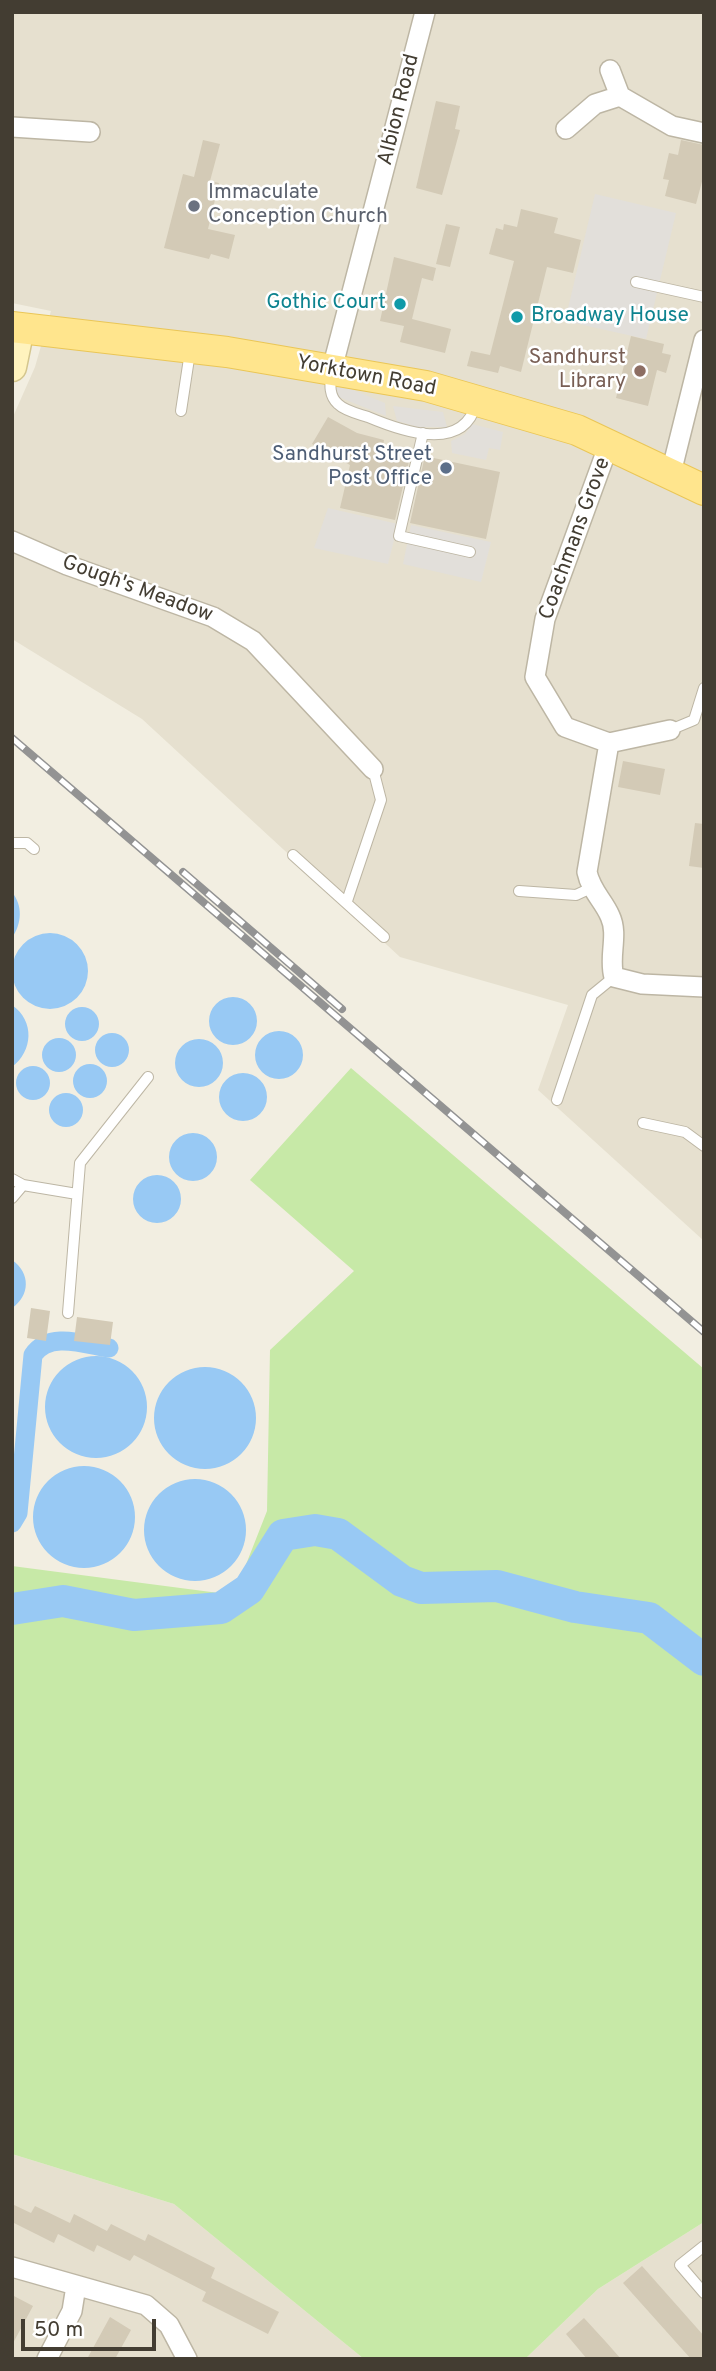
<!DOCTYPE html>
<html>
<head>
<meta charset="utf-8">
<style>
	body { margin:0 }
	#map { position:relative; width:716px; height:2371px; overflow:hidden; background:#f2eee1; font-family:Overpass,sans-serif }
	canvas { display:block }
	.frame { position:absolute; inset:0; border:14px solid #433d32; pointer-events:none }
	.scale { position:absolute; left:21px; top:2319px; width:135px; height:32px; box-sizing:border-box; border:4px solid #433d32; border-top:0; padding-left:9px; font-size:21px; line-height:24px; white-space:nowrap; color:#433d32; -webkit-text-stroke:5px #fff; paint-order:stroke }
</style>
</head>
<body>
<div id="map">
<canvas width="716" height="2371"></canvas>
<div class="frame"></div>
<div class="scale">50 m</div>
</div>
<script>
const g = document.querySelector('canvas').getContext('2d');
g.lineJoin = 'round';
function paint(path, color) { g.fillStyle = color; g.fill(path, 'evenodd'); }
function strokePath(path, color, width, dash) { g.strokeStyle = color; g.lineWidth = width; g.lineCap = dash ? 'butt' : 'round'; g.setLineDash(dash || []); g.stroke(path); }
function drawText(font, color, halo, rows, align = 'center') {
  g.font = font + ' Overpass,sans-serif'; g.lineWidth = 5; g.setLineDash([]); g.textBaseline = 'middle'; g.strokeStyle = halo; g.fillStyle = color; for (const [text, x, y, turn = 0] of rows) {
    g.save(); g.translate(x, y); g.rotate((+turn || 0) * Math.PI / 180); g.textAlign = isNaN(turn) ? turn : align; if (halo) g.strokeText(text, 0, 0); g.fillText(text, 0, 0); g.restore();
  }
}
const residential = new Path2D(`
	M12,12h692v1229l-166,-151 30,-85 -168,-48 -258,-238 -130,-80v-220l23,-52 16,-56 -39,-8z
	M12,2154l162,50 190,155h-352z
	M704,2222v137h-179l73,-70z`);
const green = new Path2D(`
	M351,1068l353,301v853l-106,67 -73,70h-161l-190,-155 -162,-50v-588l222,29 33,-84 3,-161 84,-79 -104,-91z`);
const parking = new Path2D(`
	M595,194l81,19 -30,126 -81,-18z
	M338,384l47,19 1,13 -50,-20z
	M393,406l50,6 4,15h-29l-21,-6z
	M472,424l31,8 -3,18 -11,-2 -3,12 -34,-7 -1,-12 14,-7z
	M328,508l70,16 -10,40 -74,-16z
	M411,525l80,17 -10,40 -78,-18z`);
const water = new Path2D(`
	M12,892c11,14 10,31 0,46z
	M12 971a38 38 0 1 1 76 0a38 38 0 1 1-76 0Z
	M209 1021a24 24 0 1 1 48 0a24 24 0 1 1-48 0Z
	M12,1005c23,16 21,46 0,62z
	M65 1024a17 17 0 1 1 34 0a17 17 0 1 1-34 0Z
	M255 1055a24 24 0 1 1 48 0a24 24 0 1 1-48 0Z
	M95 1050a17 17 0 1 1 34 0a17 17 0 1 1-34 0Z
	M42 1055a17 17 0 1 1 34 0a17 17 0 1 1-34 0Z
	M175 1063a24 24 0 1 1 48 0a24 24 0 1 1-48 0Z
	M73 1081a17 17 0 1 1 34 0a17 17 0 1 1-34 0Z
	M16 1083a17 17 0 1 1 34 0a17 17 0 1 1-34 0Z
	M219 1097a24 24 0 1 1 48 0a24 24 0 1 1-48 0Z
	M49 1110a17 17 0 1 1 34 0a17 17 0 1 1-34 0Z
	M169 1157a24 24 0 1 1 48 0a24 24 0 1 1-48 0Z
	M133 1199a24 24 0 1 1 48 0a24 24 0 1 1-48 0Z
	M12,1260c19,13 18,36 0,48z
	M45 1407a51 51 0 1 1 102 0a51 51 0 1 1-102 0Z
	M154 1418a51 51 0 1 1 102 0a51 51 0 1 1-102 0Z
	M33 1517a51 51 0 1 1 102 0a51 51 0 1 1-102 0Z
	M144 1530a51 51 0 1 1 102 0a51 51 0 1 1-102 0Z`);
const canal = new Path2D(`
	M12,1523l6,-10 15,-158c16,-24 51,-11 76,-7`);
const river = new Path2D(`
	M12,1609l51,-8 71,14 87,-7 28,-19 34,-54 32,-5 23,4 64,47 19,7 76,-2 78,21 74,11 55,42`);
const building = new Path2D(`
	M436,101l24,5 -5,23 5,1 -18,65 -26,-7z
	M203,140l17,4 -10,37 9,2 -11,46 27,6 -6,24 -18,-5 -2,5 -45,-11 19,-74 11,3z
	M681,140l23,5v29l-8,30 -31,-8 4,-16 -6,-1 6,-26 9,2z
	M521,209l37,9 -4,15 27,7 -8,33 -26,-6 -26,105 -21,-6 -2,7 -31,-7 4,-15 19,4 24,-94 -25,-7 7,-26 7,2 1,-6 13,3z
	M446,224l14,3 -10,40 -14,-3z
	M394,257l42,11 -3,13 -11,-3 -10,41 39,10 -6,24 -45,-11 4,-16 -24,-5z
	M631,336l33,8 -2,9 9,2 -5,18 -9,-3 -9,36 -32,-8z
	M328,417l29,16 27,7 -2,10 28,7 -15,63 -55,-12 10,-43 -38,-21z
	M429,457l71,15 -14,67 -76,-16 14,-63 4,1z
	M623,761l42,8 -5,26 -42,-8z
	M695,823l9,1v44l-15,-2z
	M31,1308l19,3 -4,30 -19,-3z
	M77,1317l36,5 -3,23 -36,-4z
	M12,2204l19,9 4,-7 35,17 4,-9 33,17 4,-7 34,17 3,-7 67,34 -4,10 68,34 -11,22 -66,-33 4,-9 -72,-37 -4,6 -33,-16 -3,7 -36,-18 -4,9 -42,-21z
	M642,2266l62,70v23h-13l-68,-76z
	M12,2295l21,11 -21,39z
	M110,2317l21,13 -16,29h-28z
	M584,2318l22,24 15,17h-34l-21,-25z`);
const lane = new Path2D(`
	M636,282l68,15
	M331,374c-1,11 -2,22 7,30 7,7 21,10 30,13 33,14 95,36 108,-13
	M181,411l9,-59
	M423,433l-24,103 71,16
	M670,730l24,-10 10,-32
	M12,843h15l7,6
	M293,855l91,82
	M519,891l57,4 15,-7
	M347,901l34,-101 -8,-31
	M557,1100l35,-105 22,-18
	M643,1123l42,9 19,14
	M12,1179l11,6 54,9
	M12,1198l11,-13
	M68,1313l12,-150 68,-86
	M704,2246l-24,19 24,28`);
const street = new Path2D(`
	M610,70l10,26 52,30 32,7
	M12,127l78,5
	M566,129l29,-25 25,-8
	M332,369l93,-357
	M609,444l-64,175 -10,58 30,50 44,16 61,-13
	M671,473l33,-133
	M12,541l55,24 146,52 40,24 120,128
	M609,743l-22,129c4,19 16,28 23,44 9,19 -2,41 4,61l28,7 62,3
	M12,2267l134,38 23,20 18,34
	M47,2359l25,-48 4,-25`);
const secondary = new Path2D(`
	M12,367l8,-39`);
const primary = new Path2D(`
	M12,327l215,25 199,34 151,44 127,60`);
const rail = new Path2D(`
	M12,738l692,594
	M183,872l159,137`);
const markers = [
	[194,206,7,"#6b7280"],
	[400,304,7,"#0f9aa8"],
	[517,317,7,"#0f9aa8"],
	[640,371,7,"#8d6e63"],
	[446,468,7,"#5c6f8a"]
];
const streetNames = [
	["Albion Road",400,110,-76],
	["Yorktown Road",366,377,11],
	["Coachmans Grove",576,539,-70],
	["Gough's Meadow",137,590,20]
];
const worshipNames = [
	["Immaculate",208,194],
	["Conception Church",208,218]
];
const cultureNames = [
	["Gothic Court",386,304],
	["Broadway House",531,317,"left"]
];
const educationNames = [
	["Sandhurst",626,359],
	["Library",626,383]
];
const serviceNames = [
	["Sandhurst Street",432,456],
	["Post Office",432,480]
];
paint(residential, '#e6e0cf');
paint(green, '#c7e9a7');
paint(parking, '#e2dfda');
paint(water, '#98c9f4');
strokePath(canal, '#98c9f4', 19);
strokePath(river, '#98c9f4', 32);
paint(building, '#d3cab6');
strokePath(lane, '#bdb6a4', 12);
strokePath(street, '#bdb6a4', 22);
strokePath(secondary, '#d4c68e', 31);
strokePath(primary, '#eac657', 32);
strokePath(lane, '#fff', 10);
strokePath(street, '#fff', 19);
strokePath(secondary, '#fff3be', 28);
strokePath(primary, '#ffe58d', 30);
strokePath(rail, '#939393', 8);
strokePath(rail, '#fff', 5, [16]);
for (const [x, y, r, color] of markers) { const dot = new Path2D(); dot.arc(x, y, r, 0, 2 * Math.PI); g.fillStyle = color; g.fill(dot); strokePath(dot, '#fff', 2.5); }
drawText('21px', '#433d32', '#fff', streetNames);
drawText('21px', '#5b616d', '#fff', worshipNames, 'left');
drawText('21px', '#0d838f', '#fff', cultureNames, 'right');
drawText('21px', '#785e54', '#fff', educationNames, 'right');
drawText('21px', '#4e5e75', '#fff', serviceNames, 'right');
</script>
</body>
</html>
